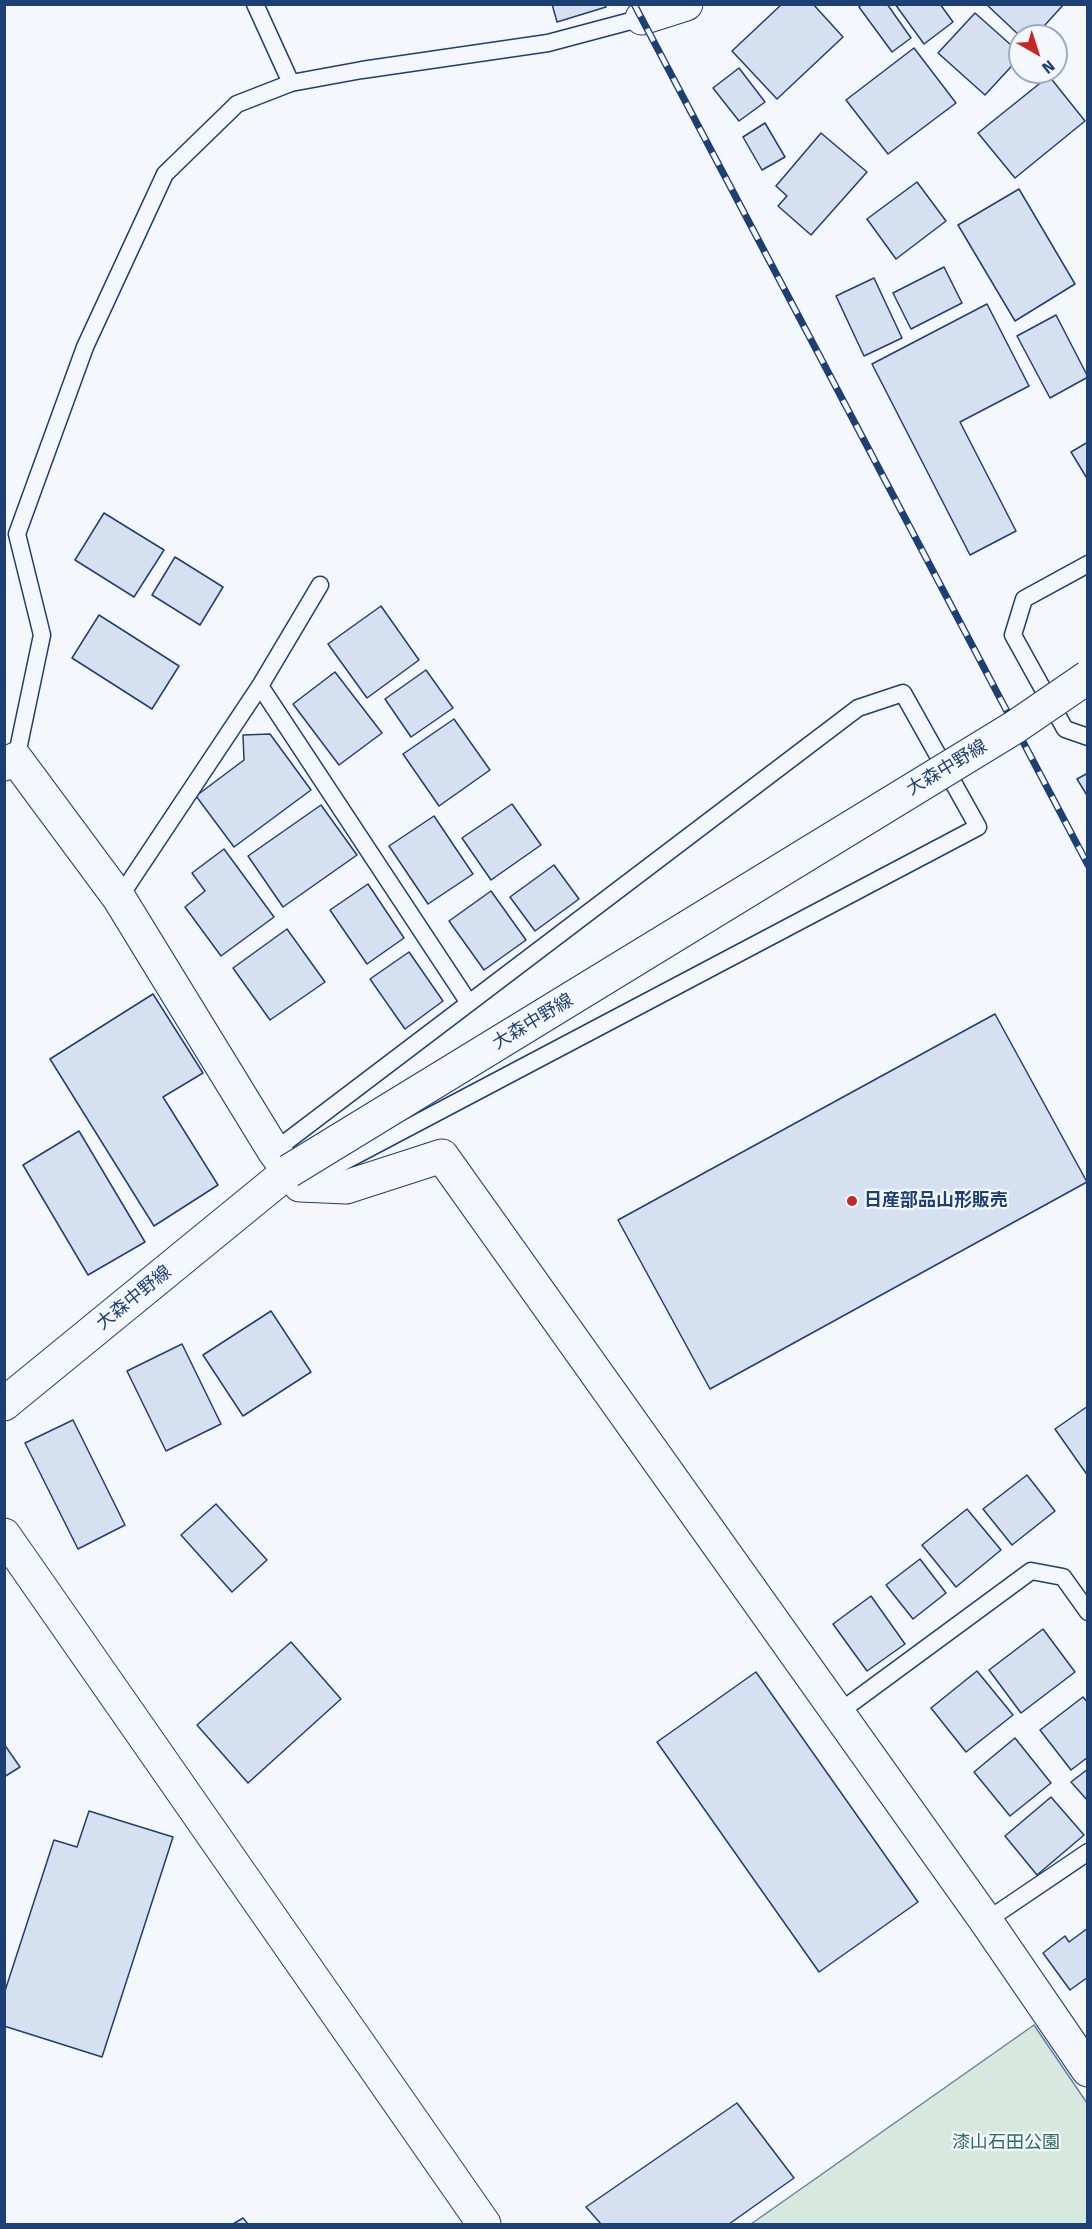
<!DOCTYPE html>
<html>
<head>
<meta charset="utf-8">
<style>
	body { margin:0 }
	#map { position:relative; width:1092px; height:2229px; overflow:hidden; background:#f4f7fb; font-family:"Fira Sans",sans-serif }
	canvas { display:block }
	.frame { position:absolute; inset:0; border:6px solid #1d3f73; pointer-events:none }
	.north { position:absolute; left:1008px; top:24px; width:60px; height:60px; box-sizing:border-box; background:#f4f7fb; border:2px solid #9eadc5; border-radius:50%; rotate:141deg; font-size:16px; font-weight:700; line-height:24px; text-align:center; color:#1d3f73 }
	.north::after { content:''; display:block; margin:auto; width:21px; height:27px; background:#c62828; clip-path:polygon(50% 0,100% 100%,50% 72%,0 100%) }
</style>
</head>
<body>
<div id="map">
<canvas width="1092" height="2229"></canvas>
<div class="frame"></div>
<div class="north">N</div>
</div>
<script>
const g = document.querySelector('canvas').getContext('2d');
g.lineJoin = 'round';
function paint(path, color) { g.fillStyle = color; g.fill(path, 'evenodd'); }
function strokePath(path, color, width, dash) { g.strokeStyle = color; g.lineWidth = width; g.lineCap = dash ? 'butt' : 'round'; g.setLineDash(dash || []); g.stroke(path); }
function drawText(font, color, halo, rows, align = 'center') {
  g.font = font + ' "Fira Sans","Noto Sans JP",sans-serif'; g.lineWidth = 4.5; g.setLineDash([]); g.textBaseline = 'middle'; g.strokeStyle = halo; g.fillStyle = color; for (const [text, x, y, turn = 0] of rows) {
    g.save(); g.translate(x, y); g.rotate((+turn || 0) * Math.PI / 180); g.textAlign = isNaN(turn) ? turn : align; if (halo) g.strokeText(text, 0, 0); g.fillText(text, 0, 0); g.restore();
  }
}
const green = new Path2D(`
	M1034,2025l53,78v121h-336z`);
const building = new Path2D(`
	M552,4h53l1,3 -49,15z
	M782,4h31l30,33 -66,62 -45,-48z
	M863,4h24l24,34 -19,14 -33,-45z
	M895,4h45l13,18 -29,22z
	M986,4h78l-29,32h-15z
	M975,13l45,40v4l-35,38 -47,-42z
	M914,48l42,55 -68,51 -42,-54z
	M739,68l26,34 -26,19 -26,-33z
	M1049,76l36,45 -70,57 -37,-45z
	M765,123l20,34 -23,13 -19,-33z
	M821,133l46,39 -56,63 -33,-29 9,-10 -11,-10z
	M917,182l29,39 -50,38 -29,-40z
	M1019,189l56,95 -60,37 -57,-96z
	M944,267l18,36 -51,26 -18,-36z
	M874,278l28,60 -38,18 -28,-60z
	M987,304l42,82 -69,36 56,109 -46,24 -98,-191z
	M1056,315l32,62 -38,21 -33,-62z
	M1088,442v38l-17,-28z
	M104,513l60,37 -30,47 -59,-37z
	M175,557l48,30 -23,38 -48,-30z
	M381,606l38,54 -52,38 -39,-54z
	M99,615l80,51 -27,43 -80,-51z
	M426,670l27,38 -42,29 -26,-38z
	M335,672l47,61 -43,32 -46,-61z
	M454,719l36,51 -51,36 -36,-52z
	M270,734l41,56 -77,57 -38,-51 48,-36 -1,-25z
	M1088,773v24l-11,-18z
	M512,804l29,41 -50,35 -29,-42z
	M321,805l36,50 -74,52 -35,-51z
	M434,816l39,58 -45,30 -39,-58z
	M224,849l50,68 -53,39 -36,-49 20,-16 -13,-18z
	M554,865l25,34 -44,32 -25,-34z
	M368,884l36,54 -37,26 -37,-54z
	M491,891l35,49 -42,30 -35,-49z
	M287,929l38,53 -55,38 -37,-52z
	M409,952l34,49 -38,28 -35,-50z
	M153,994l50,79 -40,24 55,88 -64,41 -104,-167z
	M995,1014l92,168 -377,207 -92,-169z
	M79,1131l66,111 -57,33 -65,-110z
	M271,1311l40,61 -68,44 -40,-61z
	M182,1344l39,80 -55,27 -39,-80z
	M1088,1406v70l-33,-47z
	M73,1420l52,105 -47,24 -53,-106z
	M1027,1475l28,36 -43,34 -29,-36z
	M216,1504l51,56 -35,32 -51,-57z
	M967,1509l34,41 -45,37 -34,-42z
	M920,1559l26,34 -33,26 -27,-34z
	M871,1596l34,48 -38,27 -34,-47z
	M1043,1629l32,43 -54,41 -32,-43z
	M291,1642l50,57 -93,84 -51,-58z
	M977,1671l36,44 -47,37 -35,-44z
	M756,1672l162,230 -99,70 -162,-230z
	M1083,1697l5,6v54l-17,13 -31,-40z
	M1015,1738l36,45 -41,33 -36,-44z
	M4,1744l16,23 -16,10z
	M1088,1769v32l-17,-19z
	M1051,1797l33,38 -47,40 -32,-39z
	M89,1811l84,26 -71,220 -98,-31v-32l50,-154 23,7z
	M1088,1928v49l-18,13 -27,-37 22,-17 4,6z
	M737,2103l57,75 -65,46h-128l-15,-17z
	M243,2218l5,6h-15z`);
const service = new Path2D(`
	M255,4l36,79
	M1088,564l-64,35 -11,36 52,94 23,8
	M260,686l209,317
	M16,759l26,-124 -25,-101 68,-187 80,-173 72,-70 54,-21 71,-13 186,-27 94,-25
	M119,898l141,-212 60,-101
	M274,1151l584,-443 45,-15 75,134 -669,353
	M838,1713l193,-142 32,6 25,35
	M986,1921l102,-69`);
const minor = new Path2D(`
	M642,18l44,-14
	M4,764l12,-5 103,139 155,253 26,34 46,2 96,-31 544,765 102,149`);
const tertiary = new Path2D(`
	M4,1535l480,689`);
const secondary = new Path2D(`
	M4,1404l285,-233`);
const rail = new Path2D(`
	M634,4l454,861`);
const secondaryBridge = new Path2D(`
	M289,1171l726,-444 73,-50`);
const markers = [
	[852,1201,6,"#c62828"]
];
const streetNames = [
	["大森中野線",947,768,-31],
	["大森中野線",533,1022,-31],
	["大森中野線",134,1298,-39]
];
const poiNames = [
	["日産部品山形販売",864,1201]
];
const parkNames = [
	["漆山石田公園",1006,2143]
];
paint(green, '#d7e8df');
strokePath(green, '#687fa3', 1.5);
paint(building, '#d5e0f0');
strokePath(building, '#1d3f73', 1.5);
strokePath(service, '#1d3f73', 19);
strokePath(minor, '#1d3f73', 35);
strokePath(tertiary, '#1d3f73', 35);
strokePath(secondary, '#1d3f73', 35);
strokePath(service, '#f4f7fb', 16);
strokePath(minor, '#f4f7fb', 33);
strokePath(tertiary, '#f4f7fb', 33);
strokePath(secondary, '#f4f7fb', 33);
strokePath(rail, '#1d3f73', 7);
strokePath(rail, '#f4f7fb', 4.5, [14]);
strokePath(secondaryBridge, '#1d3f73', 35, []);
strokePath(secondaryBridge, '#f4f7fb', 33);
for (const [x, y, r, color] of markers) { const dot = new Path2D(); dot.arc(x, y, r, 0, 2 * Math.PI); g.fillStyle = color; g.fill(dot); strokePath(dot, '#f4f7fb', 2); }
drawText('18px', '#1d3f73', '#f4f7fb', streetNames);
drawText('bold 18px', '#1d3f73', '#f4f7fb', poiNames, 'left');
drawText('18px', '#2c6c60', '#f4f7fb', parkNames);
</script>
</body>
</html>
